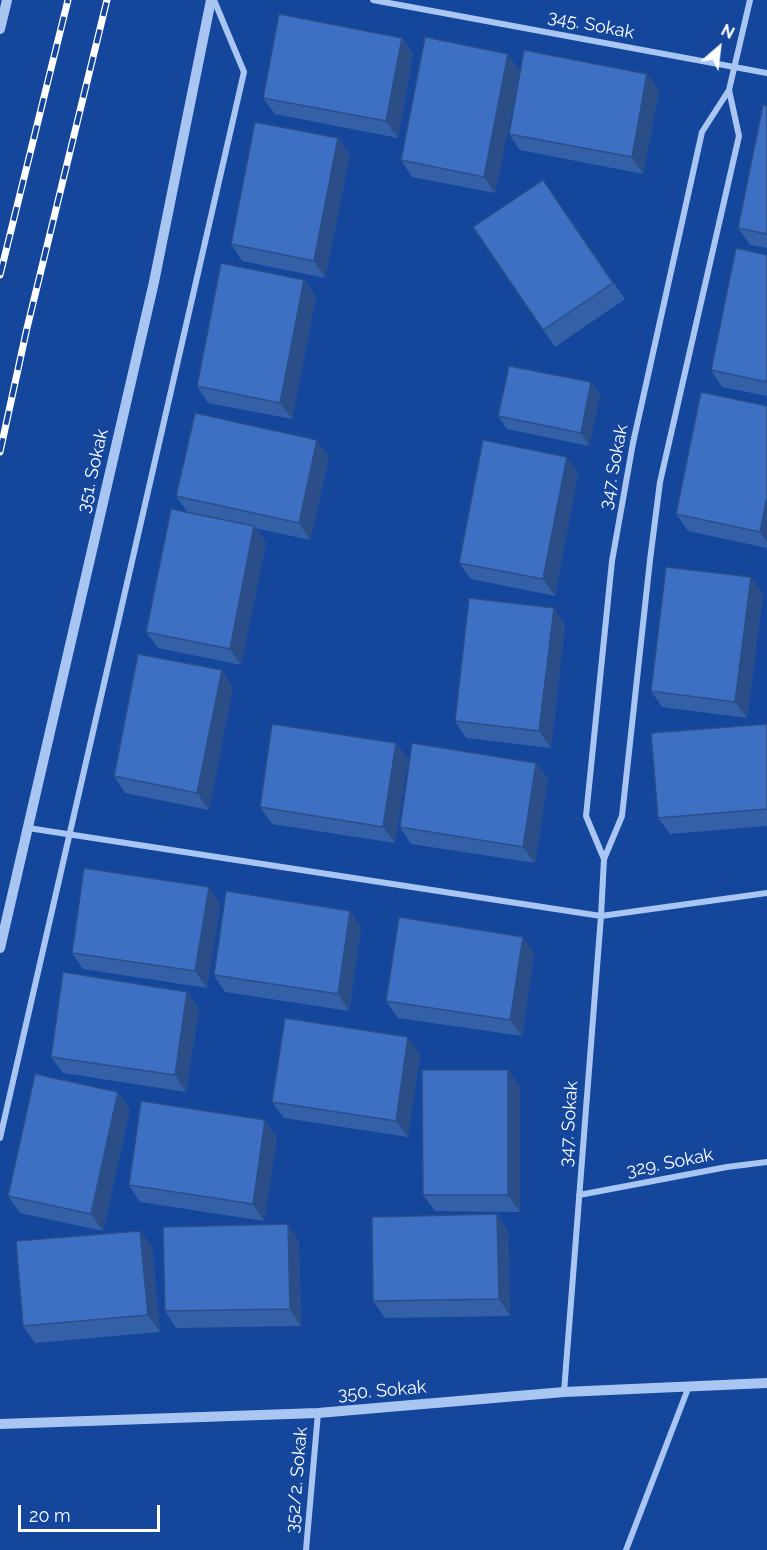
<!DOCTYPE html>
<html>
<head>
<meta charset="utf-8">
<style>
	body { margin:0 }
	#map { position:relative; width:767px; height:1550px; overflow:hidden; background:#14469c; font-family:Raleway,sans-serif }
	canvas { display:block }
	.north { position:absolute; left:689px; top:18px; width:60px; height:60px; -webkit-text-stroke:4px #14469c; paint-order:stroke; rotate:28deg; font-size:16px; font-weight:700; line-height:24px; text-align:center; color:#fff }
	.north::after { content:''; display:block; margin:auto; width:21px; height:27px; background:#fff; clip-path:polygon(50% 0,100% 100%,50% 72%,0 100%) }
	.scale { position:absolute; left:18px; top:1505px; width:142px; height:27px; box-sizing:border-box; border:3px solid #fff; border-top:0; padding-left:8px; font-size:18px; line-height:21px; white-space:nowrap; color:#fff; -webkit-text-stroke:4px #14469c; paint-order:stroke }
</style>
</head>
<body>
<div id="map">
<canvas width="767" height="1550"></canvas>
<div class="north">N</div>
<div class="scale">20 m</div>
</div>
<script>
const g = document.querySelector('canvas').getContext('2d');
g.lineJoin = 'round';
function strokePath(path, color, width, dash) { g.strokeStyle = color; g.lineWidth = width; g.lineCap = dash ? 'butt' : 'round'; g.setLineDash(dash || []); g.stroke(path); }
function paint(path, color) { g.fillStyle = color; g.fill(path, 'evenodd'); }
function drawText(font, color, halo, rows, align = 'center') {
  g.font = font + ' Raleway,sans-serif'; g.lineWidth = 5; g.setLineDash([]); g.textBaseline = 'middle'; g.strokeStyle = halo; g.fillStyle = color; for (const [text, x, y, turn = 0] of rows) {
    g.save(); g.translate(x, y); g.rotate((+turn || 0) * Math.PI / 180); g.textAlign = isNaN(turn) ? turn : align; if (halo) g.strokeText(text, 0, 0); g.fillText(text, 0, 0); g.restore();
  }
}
const minor = new Path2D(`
	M373,0l394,73
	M28,828l573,88 166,-23
	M604,859l-18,-43 26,-255 21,-118 69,-311 27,-42 21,-90
	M0,1138l244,-1066 -30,-72
	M579,1195l148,-28 40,-5
	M564,1392l37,-476 3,-57 18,-43 28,-256 10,-78 79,-346 -10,-46
	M306,1550l12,-137
	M626,1550l63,-164`);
const tertiary = new Path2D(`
	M0,29l7,-29
	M0,948l154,-666 57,-282
	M0,1424l318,-11 246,-21 203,-9`);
const rail = new Path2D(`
	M0,275l68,-275
	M0,452l27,-124 80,-328`);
const wall = new Path2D(`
	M402,38l11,16 -15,84 -123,-24 -12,-16z
	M520,71l-25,122 -83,-16 -11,-17z
	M647,74l12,16 -16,84 -123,-24 -11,-16z
	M767,106v142l-17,-3 -12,-17z
	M338,138l12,17 -25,123 -83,-17 -11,-17z
	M543,180l82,119 -70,48 -82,-120z
	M767,255v141l-45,-9 -11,-17z
	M304,280l12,17 -24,122 -84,-16 -11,-17z
	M591,382l9,13 -11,51 -82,-17 -9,-13z
	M767,406v142l-79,-17 -12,-17z
	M329,457l-19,83 -55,-12 11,15 -25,122 -83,-17 -12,-16 42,-119 -12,-17z
	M578,473l-23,123 -84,-17 -12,-16z
	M751,577l12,17 -16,124 -85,-11 -11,-16z
	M565,624l-14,124 -85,-10 -11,-17z
	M233,687l-24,123 -84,-17 -11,-17z
	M767,724v102l-97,8 -12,-16z
	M396,743l12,16 -13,84 -123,-19 -12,-17z
	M536,763l12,16 -13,84 -124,-19 -11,-17z
	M209,887l11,17 -13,84 -124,-19 -11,-16z
	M350,911l11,16 -12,84 -124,-19 -11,-17z
	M534,953l-12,83 -124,-18 -12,-17z
	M187,992l12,16 -13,84 -123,-19 -12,-16z
	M420,1054l-12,83 -124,-19 -12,-16z
	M508,1070l12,17v125l-85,-1 -12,-16z
	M130,1109l-27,122 -83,-18 -12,-17z
	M277,1137l-13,84 -124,-19 -11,-17z
	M140,1231l12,16 8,85 -125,11 -12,-17z
	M508,1231l2,85 -125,2 -12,-17z
	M299,1241l2,85 -125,2 -11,-17z`);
const shadedWall = new Path2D(`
	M402,38l11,16 -15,84 -12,-17z
	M508,54l12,17 -25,122 -11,-16z
	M647,74l12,16 -16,84 -11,-17z
	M338,138l12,17 -25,123 -11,-17z
	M304,280l12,17 -24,122 -12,-16z
	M591,382l9,13 -11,51 -8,-13z
	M317,440l12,17 -19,83 -11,-17z
	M567,457l11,16 -23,123 -12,-17z
	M767,497v45l-7,-10z
	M254,526l12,17 -25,122 -11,-16z
	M751,577l12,17 -16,124 -12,-16z
	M554,608l11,16 -14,124 -12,-17z
	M222,670l11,17 -24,123 -12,-17z
	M396,743l12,16 -13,84 -12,-16z
	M536,763l12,16 -13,84 -12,-16z
	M209,887l11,17 -13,84 -12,-17z
	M350,911l11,16 -12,84 -11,-17z
	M523,937l11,16 -12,83 -12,-16z
	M187,992l12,16 -13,84 -11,-17z
	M408,1037l12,17 -12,83 -12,-16z
	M508,1070l12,17v125l-12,-17z
	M118,1092l12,17 -27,122 -12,-17z
	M265,1120l12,17 -13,84 -11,-17z
	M497,1214l11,17 2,85 -11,-17z
	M288,1224l11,17 2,85 -11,-17z
	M140,1231l12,16 8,85 -12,-17z`);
const building = new Path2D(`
	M279,14l123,24 -16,83 -123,-23z
	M425,37l83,17 -24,123 -83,-17z
	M524,50l123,24 -15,83 -123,-23z
	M763,105l4,1v128l-29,-6z
	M255,122l83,16 -24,123 -83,-17z
	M543,180l70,103 -70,47 -70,-103z
	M736,248l31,7v127l-56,-12z
	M221,263l83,17 -24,123 -83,-17z
	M509,366l82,16 -10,51 -83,-17z
	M701,392l66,14v91l-7,35 -84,-18z
	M195,413l122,27 -18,83 -123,-27z
	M483,440l84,17 -24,122 -84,-16z
	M171,509l83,17 -24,123 -84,-17z
	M666,567l85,10 -16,125 -84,-11z
	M469,598l85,10 -15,123 -84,-10z
	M138,654l84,16 -25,123 -83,-17z
	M272,724l124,19 -13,84 -123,-20z
	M767,724v85l-109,9 -7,-85z
	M412,743l124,20 -13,84 -123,-20z
	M84,868l125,19 -14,84 -123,-18z
	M226,891l124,20 -12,83 -124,-19z
	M399,917l124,20 -13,83 -124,-19z
	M63,972l124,20 -12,83 -124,-18z
	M285,1018l123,19 -12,84 -124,-19z
	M422,1070h86v125h-85z
	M35,1074l83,18 -27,122 -83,-18z
	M141,1101l124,19 -12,84 -124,-19z
	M497,1214l2,85 -126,2 -1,-84z
	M288,1224l2,85 -125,2 -2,-84z
	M140,1231l8,84 -125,11 -7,-85z`);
const streetNames = [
	["345. Sokak",591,25,11],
	["347. Sokak",614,467,-79],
	["351. Sokak",93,471,-77],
	["347. Sokak",569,1124,-86],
	["329. Sokak",670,1163,-11],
	["350. Sokak",382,1391,-5],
	["352/2. Sokak",297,1480,-85]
];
strokePath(minor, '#a9c6f3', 6);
strokePath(tertiary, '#a9c6f3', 10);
strokePath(rail, '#fff', 7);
strokePath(rail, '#14469c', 4.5, [14]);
paint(wall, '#3460a8');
paint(shadedWall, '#2b4e88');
paint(building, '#3d70c3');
strokePath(building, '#2b4e88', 1.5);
drawText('18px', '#fff', '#14469c', streetNames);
</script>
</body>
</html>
